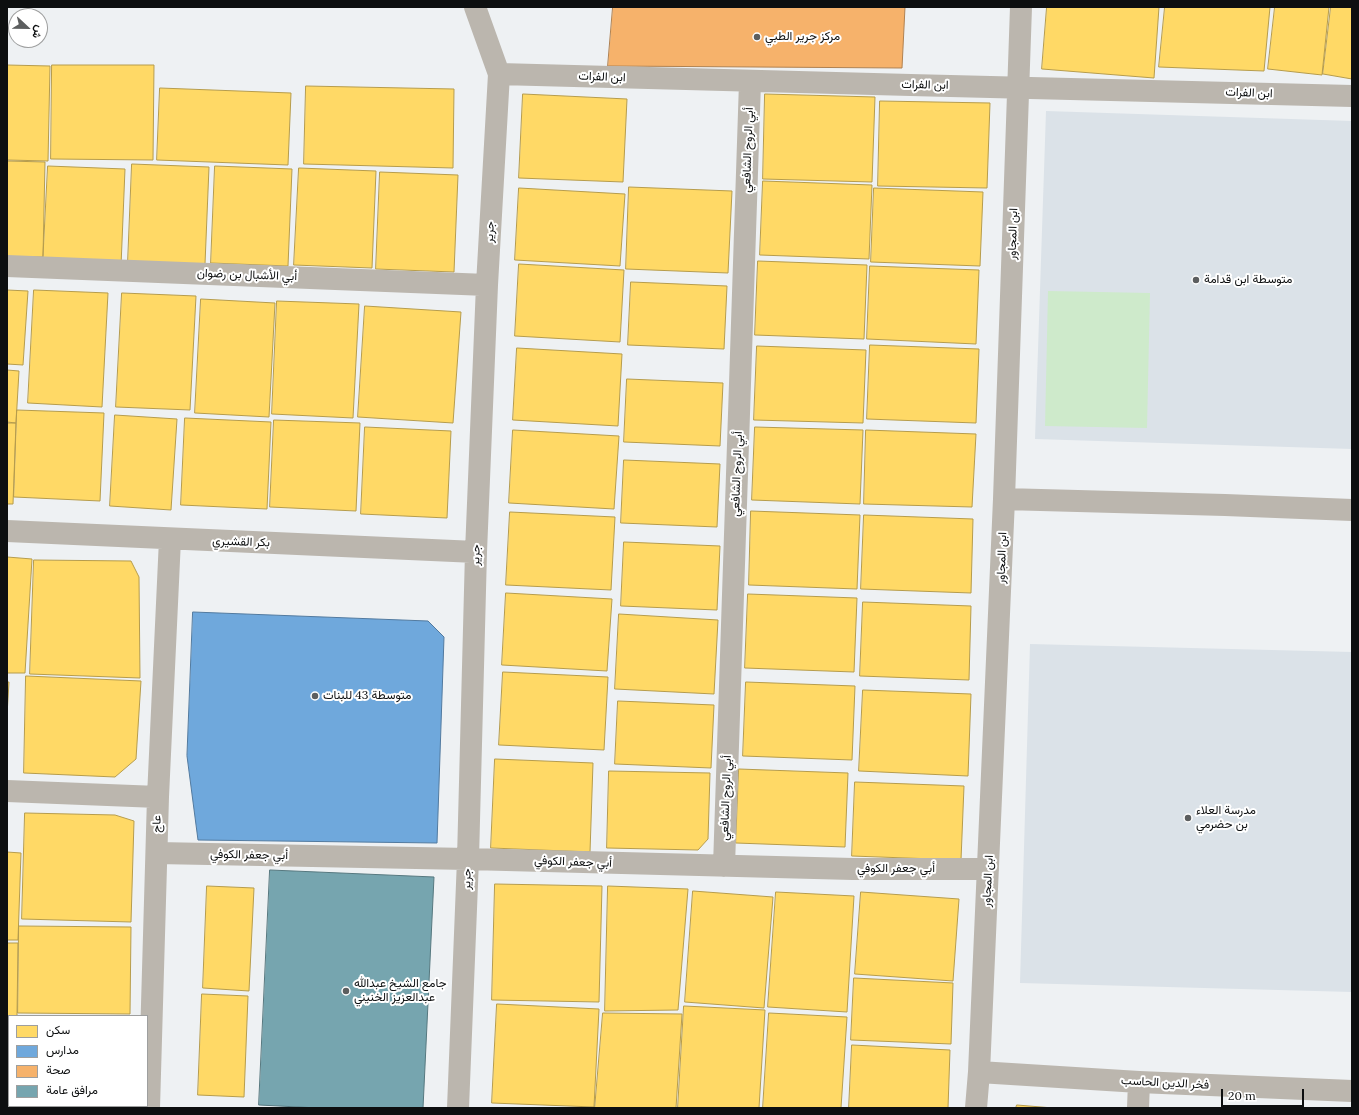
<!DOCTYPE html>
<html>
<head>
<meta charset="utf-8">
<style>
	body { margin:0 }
	#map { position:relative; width:1359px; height:1115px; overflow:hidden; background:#eef1f3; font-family:Lora,Vazirmatn,serif }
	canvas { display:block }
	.frame { position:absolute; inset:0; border:8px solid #0d0f10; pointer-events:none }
	.legend { position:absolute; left:8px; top:1015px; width:140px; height:92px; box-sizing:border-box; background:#fff; border:1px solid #9e9f9f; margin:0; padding:5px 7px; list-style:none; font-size:12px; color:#0d0f10 }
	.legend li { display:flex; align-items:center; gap:8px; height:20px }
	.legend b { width:20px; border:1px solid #9e9f9f }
	.north { position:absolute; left:8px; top:8px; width:40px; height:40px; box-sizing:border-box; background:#fff; border:1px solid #9e9f9f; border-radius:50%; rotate:112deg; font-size:11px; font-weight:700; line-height:16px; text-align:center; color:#0d0f10 }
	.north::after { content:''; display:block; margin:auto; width:14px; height:18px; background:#5c5e5f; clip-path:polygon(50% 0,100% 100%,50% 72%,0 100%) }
	.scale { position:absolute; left:1221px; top:1089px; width:83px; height:18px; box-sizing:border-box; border:2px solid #0d0f10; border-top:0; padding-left:5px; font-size:12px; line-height:14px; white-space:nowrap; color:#0d0f10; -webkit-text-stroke:3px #fff; paint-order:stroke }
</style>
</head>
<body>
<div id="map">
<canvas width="1359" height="1115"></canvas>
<div class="frame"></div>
<ul class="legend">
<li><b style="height:11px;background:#ffd966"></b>سكن</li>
<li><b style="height:11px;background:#6fa8dc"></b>مدارس</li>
<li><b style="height:11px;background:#f6b26b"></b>صحة</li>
<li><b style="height:11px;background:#76a5af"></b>مرافق عامة</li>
</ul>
<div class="north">ش</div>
<div class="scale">20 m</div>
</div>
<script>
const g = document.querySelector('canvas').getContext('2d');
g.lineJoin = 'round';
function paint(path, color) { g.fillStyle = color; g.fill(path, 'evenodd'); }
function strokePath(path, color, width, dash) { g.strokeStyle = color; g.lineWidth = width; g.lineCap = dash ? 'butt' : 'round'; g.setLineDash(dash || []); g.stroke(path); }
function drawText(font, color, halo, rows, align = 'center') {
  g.font = font + ' Lora,Vazirmatn,serif'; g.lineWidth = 4; g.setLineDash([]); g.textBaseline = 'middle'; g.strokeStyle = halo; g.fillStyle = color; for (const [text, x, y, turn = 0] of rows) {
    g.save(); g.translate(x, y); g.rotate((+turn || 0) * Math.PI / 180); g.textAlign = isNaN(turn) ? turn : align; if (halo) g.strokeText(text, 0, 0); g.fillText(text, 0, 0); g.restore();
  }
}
const built = new Path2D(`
	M1046,111l306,10v328l-317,-10z
	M1030,644l322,8v340l-332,-9z`);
const green = new Path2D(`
	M1048,291l102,2 -3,135 -102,-2z`);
const homes = new Path2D(`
	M1047,7h112l-5,71 -112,-9z
	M1165,7h105l-6,64 -105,-4z
	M1275,7h54l-7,68 -54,-6z
	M1331,7h21v72l-29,-5z
	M7,65l43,1 -2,95 -41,-1z
	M52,65h102l-1,95 -102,-1z
	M306,86l148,3 -1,79 -149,-4z
	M160,88l131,5 -3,72 -131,-5z
	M523,94l104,5 -4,83 -104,-4z
	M765,94l110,3 -3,85 -109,-3z
	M880,101l110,2 -3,85 -109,-2z
	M7,161l38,1 -2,95h-36z
	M132,164l77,3 -4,97 -77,-2z
	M48,166l77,3 -4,97 -78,-3z
	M215,166l77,3 -4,97 -77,-3z
	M299,168l77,3 -4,97 -78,-3z
	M380,172l78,3 -4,97 -78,-3z
	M763,181l109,4 -3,74 -109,-4z
	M629,187l103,4 -4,82 -102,-4z
	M519,188l106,6 -5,72 -105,-6z
	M874,188l109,4 -3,74 -109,-4z
	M758,261l109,4 -3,74 -109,-4z
	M519,264l105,6 -4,72 -105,-6z
	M870,266l109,4 -3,74 -109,-5z
	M631,282l96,4 -3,63 -96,-4z
	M7,290l21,1 -5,74 -16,-1z
	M34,290l74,3 -6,114 -74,-4z
	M122,293l74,3 -6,114 -74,-3z
	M201,299l74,4 -6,114 -74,-4z
	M277,301l82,3 -6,114 -81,-4z
	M365,306l96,6 -8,111 -95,-6z
	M870,345l109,4 -3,74 -109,-4z
	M757,346l109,4 -3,73 -109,-3z
	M517,348l105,6 -4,72 -105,-6z
	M7,370l12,1 -3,52 -9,-1z
	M627,379l96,4 -3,63 -96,-4z
	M17,410l87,3 -4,88 -86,-4z
	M115,415l62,4 -6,91 -61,-4z
	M185,418l86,4 -4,87 -86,-4z
	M274,420l86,3 -4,88 -86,-4z
	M7,423h9l-3,81h-6z
	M365,427l86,4 -4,87 -86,-4z
	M755,427l108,3 -3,74 -108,-4z
	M513,430l106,6 -5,73 -105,-6z
	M866,430l110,4 -4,73 -108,-3z
	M624,460l96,4 -3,63 -96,-4z
	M751,511l109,4 -3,74 -108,-4z
	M510,512l105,5 -4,73 -105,-5z
	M864,515l109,4 -2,74 -110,-4z
	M624,542l96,4 -3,64 -96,-4z
	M7,557l25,2 -7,114h-18z
	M34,560l97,1 8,16 1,101 -110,-4z
	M506,593l106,6 -5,72 -105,-6z
	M748,594l109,4 -3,74 -109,-4z
	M863,602l108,4 -2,74 -109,-4z
	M619,614l99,6 -4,74 -99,-5z
	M503,672l105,5 -4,73 -105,-5z
	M26,676l115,5 -5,78 -21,18 -91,-4z
	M7,682h2l-2,33z
	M746,682l109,4 -3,74 -109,-4z
	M863,690l108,4 -3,82 -109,-5z
	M618,701l96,4 -3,63 -96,-4z
	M495,759l98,4 -3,89 -99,-4z
	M739,769l109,4 -3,74 -109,-4z
	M609,771l101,2 -2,66 -10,11 -91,-2z
	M855,782l109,4 -3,74 -109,-4z
	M25,813l90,2 19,6 -3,101 -109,-3z
	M7,852l14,1 -3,87h-11z
	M495,884l107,2 -3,116 -107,-2z
	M207,886l47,2 -5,103 -46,-3z
	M608,886l80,3 -10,121 -73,1z
	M693,891l80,6 -9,111 -79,-6z
	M776,892l78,4 -7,116 -79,-5z
	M861,892l98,7 -6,82 -98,-7z
	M19,926l112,1 -1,87 -112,-1z
	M7,943h11l-1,73h-8v3h-2z
	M854,978l99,5 -2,61 -100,-4z
	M202,994l46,2 -4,101 -46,-2z
	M497,1004l102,5 -5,98 -102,-4z
	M684,1006l81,4 -6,98h-81z
	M603,1013l79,1 -6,94h-81z
	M769,1013l78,4 -6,91h-78z
	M7,1023h2v83h6v2h-8z
	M852,1045l98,5 -2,58h-99z
	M1017,1105l36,3h-37z
	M20,1106h98v2h-98z`);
const schools = new Path2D(`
	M193,612l235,9 16,16 -7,206 -239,-3 -11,-84z`);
const health = new Path2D(`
	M613,7h292l-3,61 -294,-2z`);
const public = new Path2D(`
	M270,870l164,7 -11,231h-105l-59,-3z`);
const minor = new Path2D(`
	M499,74c284,9 569,14 853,22
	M7,266l480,19
	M1004,499l221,6 127,5
	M7,531l469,21
	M7,791l151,6
	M157,853l311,6 385,10h135
	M724,866l26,-784
	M979,1072l160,10 213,9
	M149,1108l9,-311 12,-258
	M458,1108l10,-249 8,-307 11,-267 12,-211 -24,-67
	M976,1108l3,-36 25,-573 17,-492
	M1138,1108l1,-26`);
const markers = [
	[757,37,4,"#5c5e5f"],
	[1196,280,4,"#5c5e5f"],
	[315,696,4,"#5c5e5f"],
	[1188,818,4,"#5c5e5f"],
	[346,991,4,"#5c5e5f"]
];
const poiNames = [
	["مركز جرير الطبي",765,37],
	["متوسطة ابن قدامة",1204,280],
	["متوسطة 43 للبنات",323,696],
	["مدرسة العلاء",1196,811],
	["بن حضرمي",1196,825],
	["جامع الشيخ عبدالله",354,984],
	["عبدالعزيز الخنيني",354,998]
];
const streetNames = [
	["ابن الفرات",602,77,2],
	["ابن الفرات",925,85,1],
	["ابن الفرات",1249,93,2],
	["أبي الروح الشافعي",748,150,-88],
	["جرير",490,232,-87],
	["ابن المجاور",1013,234,-88],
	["أبي الأشبال بن رضوان",247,275,2],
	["أبي الروح الشافعي",737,474,-88],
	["بكر القشيري",241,542,2],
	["جرير",476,555,-88],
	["ابن المجاور",1002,558,-88],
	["أبي الروح الشافعي",726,798,-88],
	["عاج",157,824,-89],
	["أبي جعفر الكوفي",249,855,1],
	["أبي جعفر الكوفي",573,862,2],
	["أبي جعفر الكوفي",896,869],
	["جرير",467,879,-88],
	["ابن المجاور",988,881,-87],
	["فخر الدين الحاسب",1165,1083,3]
];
paint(built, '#dbe2e8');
paint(green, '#ceeacb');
paint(homes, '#ffd966');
strokePath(homes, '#b69c4c', 1);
paint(schools, '#6fa8dc');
strokePath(schools, '#527a9f', 1);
paint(health, '#f6b26b');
strokePath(health, '#b08150', 1);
paint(public, '#76a5af');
strokePath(public, '#56787f', 1);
strokePath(minor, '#bbb6ae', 22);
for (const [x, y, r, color] of markers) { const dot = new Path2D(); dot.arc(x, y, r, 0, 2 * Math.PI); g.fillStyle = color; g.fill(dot); strokePath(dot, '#fff', 1.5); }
drawText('12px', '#0d0f10', '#fff', poiNames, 'left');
drawText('12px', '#0d0f10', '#fff', streetNames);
</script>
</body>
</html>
